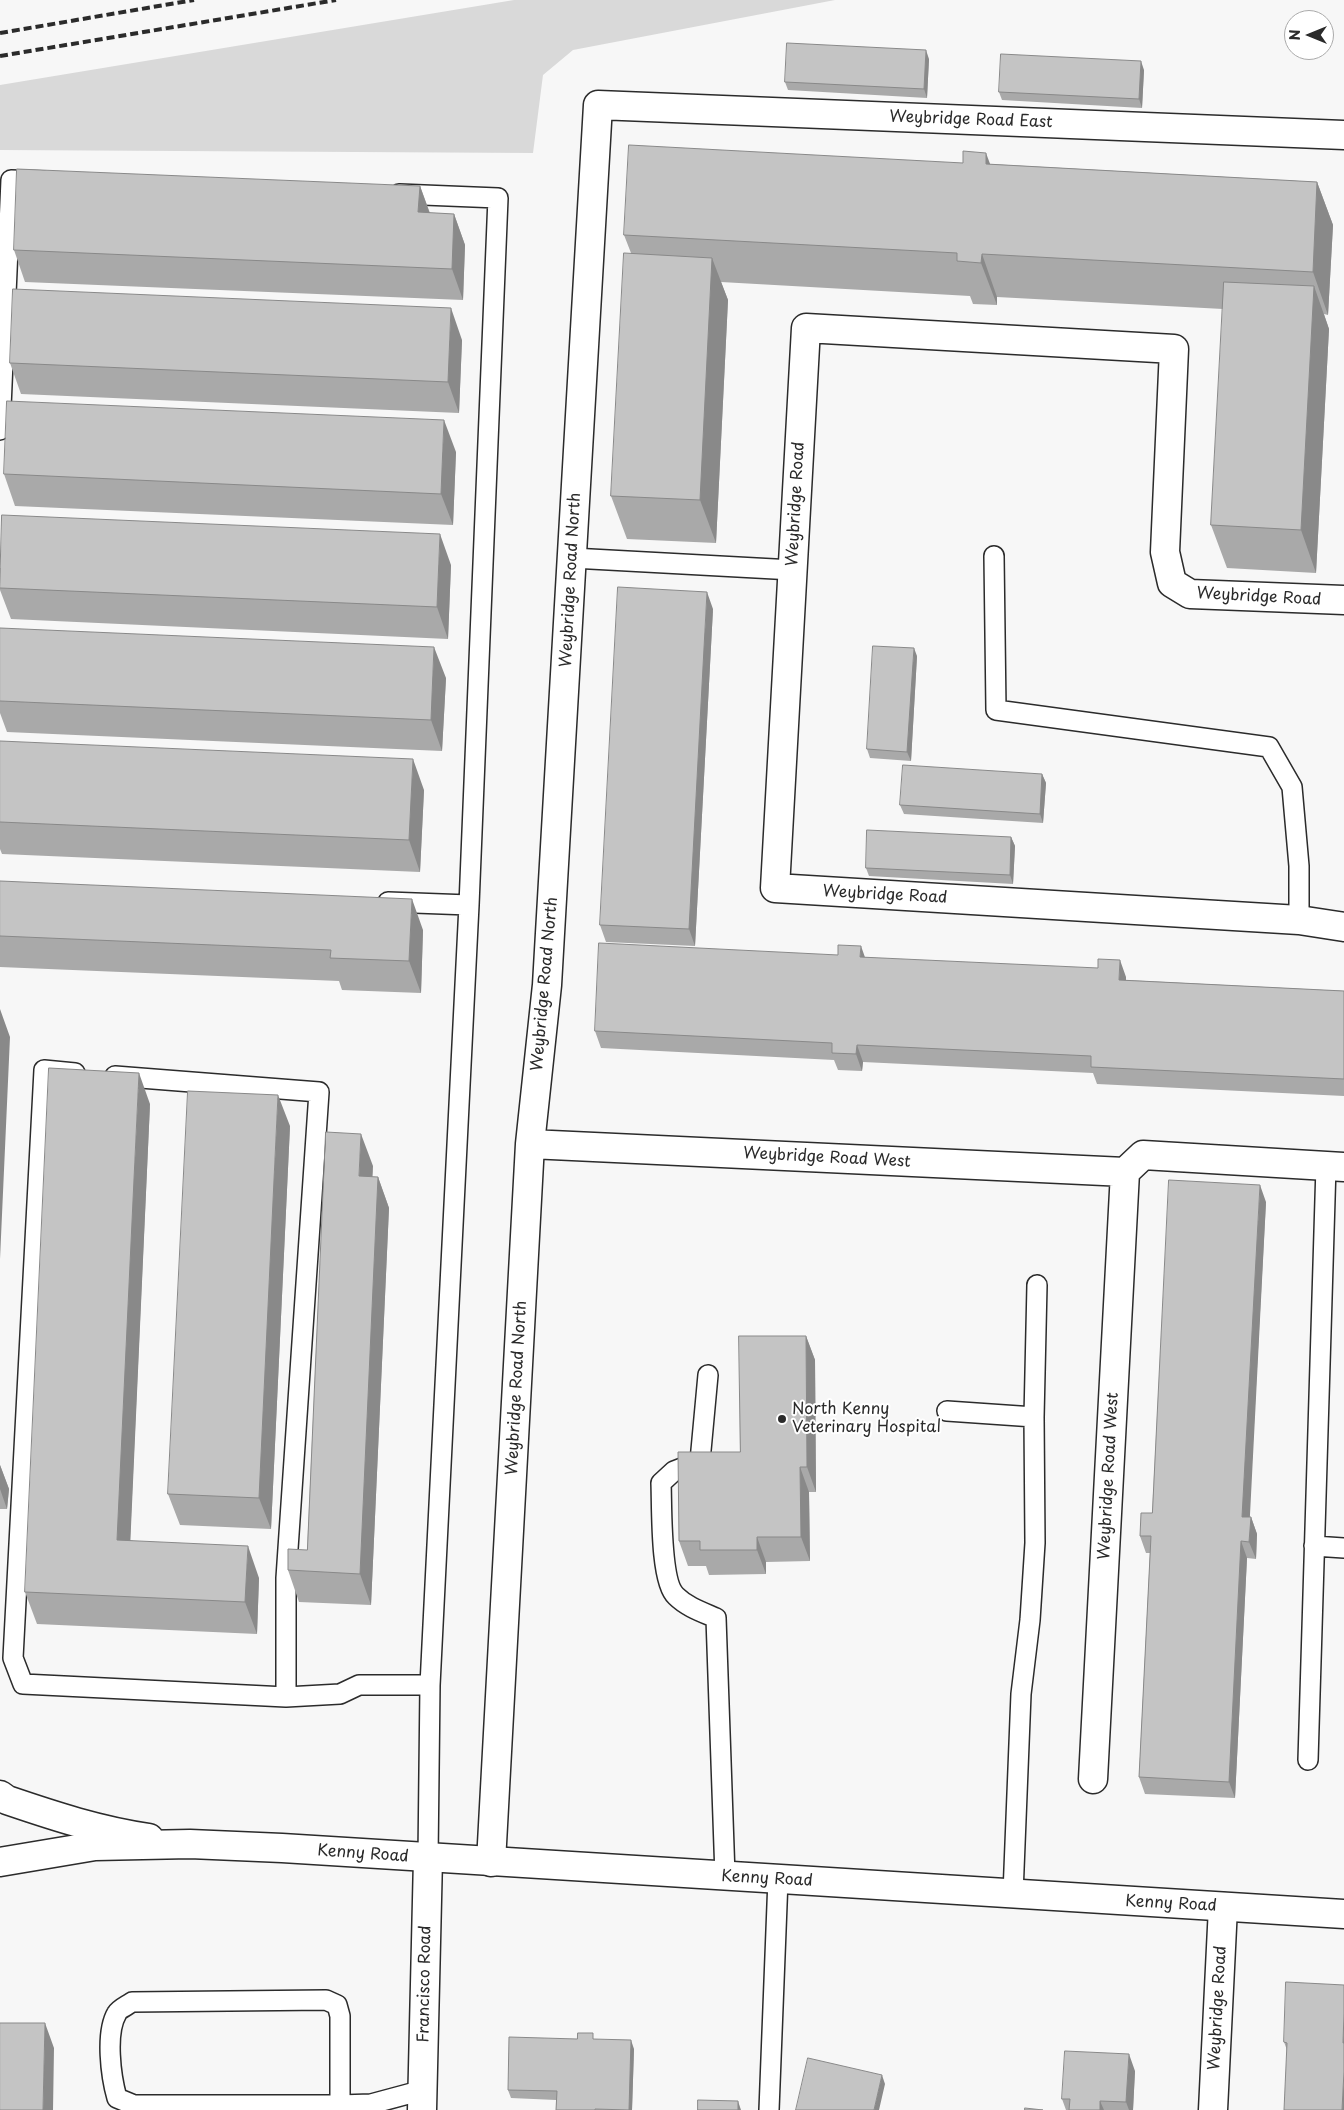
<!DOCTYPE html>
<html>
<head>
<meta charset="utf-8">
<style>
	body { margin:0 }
	#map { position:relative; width:1344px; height:2110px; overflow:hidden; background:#f7f7f7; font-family:"Playpen Sans",sans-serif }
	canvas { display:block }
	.north { position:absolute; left:1284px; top:10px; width:50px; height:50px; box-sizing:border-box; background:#fff; border:1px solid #aaa; border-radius:50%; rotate:270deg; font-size:14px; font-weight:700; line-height:20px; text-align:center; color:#2b2b2b }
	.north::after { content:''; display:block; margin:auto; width:18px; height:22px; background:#2b2b2b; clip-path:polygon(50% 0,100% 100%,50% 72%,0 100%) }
</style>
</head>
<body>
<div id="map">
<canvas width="1344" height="2110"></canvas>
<div class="north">N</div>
</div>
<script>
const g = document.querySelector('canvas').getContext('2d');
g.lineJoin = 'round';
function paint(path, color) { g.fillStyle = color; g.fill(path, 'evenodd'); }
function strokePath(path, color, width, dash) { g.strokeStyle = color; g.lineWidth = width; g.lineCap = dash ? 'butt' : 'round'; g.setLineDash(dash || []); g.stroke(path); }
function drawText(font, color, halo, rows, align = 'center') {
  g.font = font + ' "Playpen Sans",sans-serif'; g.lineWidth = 4; g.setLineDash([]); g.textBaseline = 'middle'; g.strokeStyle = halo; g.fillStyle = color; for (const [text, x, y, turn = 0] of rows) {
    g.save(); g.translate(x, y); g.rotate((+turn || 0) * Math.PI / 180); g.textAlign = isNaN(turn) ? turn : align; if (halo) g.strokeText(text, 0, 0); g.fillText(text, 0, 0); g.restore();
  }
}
const green = new Path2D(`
	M514,0h321l-262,50 -30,25 -10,78 -533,-3v-65z`);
const lane = new Path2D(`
	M399,194l99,4 -29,707
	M0,430l11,-250 31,1
	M994,556l2,154 273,37 23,40 7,79v54
	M572,558l221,12
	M388,902l81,3 -39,780
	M75,1073l-31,-3 -31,588 10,26 263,13 54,-3 19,-9h71l-2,173
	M115,1076l204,16 -33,486v119
	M708,1375l-8,86 -26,10 -13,12c1,23 -1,99 15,113 11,11 26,16 40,22l9,258
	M947,1411l87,6 1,126 -5,77 -9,74 -8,200
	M1034,1417l3,-132
	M1314,1546l30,2
	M1308,1760l18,-594
	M340,2105v-89l-3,-11 -11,-5 -194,2c-4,3 -13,7 -15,11 -12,20 -6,64 0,85l17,7h206l31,-1 52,-14
	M769,2110l9,-231`);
const street = new Path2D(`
	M1344,600l-154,-6 -18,-11 -7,-31 9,-203 -368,-21 -31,560 524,32 45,7
	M530,1144l595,28 18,-17 201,12
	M1093,1779l32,-607
	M0,1795l7,5c47,16 93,31 142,38
	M491,1862l39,-718 17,-159 51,-880 746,30
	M422,2110l6,-252
	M1213,2110l10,-203`);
const primary = new Path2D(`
	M0,1862l95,-16 95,-2 92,4 1062,66`);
const rail = new Path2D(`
	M0,33l194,-33
	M0,56l336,-56`);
const wall = new Path2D(`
	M929,59l-2,39 -139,-8 -3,-8z
	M1144,70l-2,38 -140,-8 -3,-8z
	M990,164l327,18 16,43 -5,90 -4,-1 5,15 -13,244 -89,-5 -16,-43 12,-216 -226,-12v8l-24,-1 -3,-8 -249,-14 7,18 -12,243 -89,-4 -16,-43 20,-243 -7,-18z
	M420,186l10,27 24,1 11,31 -2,55 -438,-18 -11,-32z
	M462,340l-3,73 -438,-19 -11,-31z
	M456,452l-3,73 -438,-19 -11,-32z
	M451,565l-3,74 -437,-20 -11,-29v-22z
	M713,609l-18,337 -89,-4 -6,-17z
	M0,628l446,50 -4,73 -435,-19 -7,-19z
	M917,656l-6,105 -41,-3 -3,-9z
	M0,741l424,49 -4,82 -418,-18 -2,-5z
	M1042,774l4,9 -3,40 -139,-9 -4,-9z
	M1011,837l4,9 -2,38 -144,-8 -3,-8z
	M0,881l423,49 -2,63 -79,-3 -3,-9 -339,-14z
	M838,955l288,22v3l218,11v105l-247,-12 -4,-11 -230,-11 -1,9 -24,-1 -4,-10 -233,-12 -6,-17z
	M150,1104l-20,436 129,38 -2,56 -220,-10 -12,-32z
	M290,1126l-19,403 -91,-4 -12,-31z
	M373,1166l-1,11h6l11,31 -18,397 -72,-3 -11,-32 19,-20z
	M1266,1202l-17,315h2l6,17 -1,25 -9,-1 -12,240 -90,-4 -6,-17 11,-224h-4l-6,-17 12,-23z
	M806,1336l9,24 1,132h-7l1,69 -44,1v12l-57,1 -3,-9h-18l-9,-25 61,-89z
	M0,1465l9,24 -2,20h-7z
	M1344,1985l-57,65 -3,-8z
	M596,2039l38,10 -2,61h-76v-10l-45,-2 -3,-8z
	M1135,2071l-2,39h-67l-4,-11z`);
const shadedWall = new Path2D(`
	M926,50l3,9 -2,39 -3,-9z
	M1141,61l3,9 -2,38 -3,-9z
	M986,153l16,43 -16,-32z
	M1317,182l16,43 -5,90 -15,-43z
	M420,186l11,31 -13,-5z
	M454,214l11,31 -2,55 -11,-31z
	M982,254l15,43v8l-16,-42z
	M712,258l16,42 -12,243 -16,-43z
	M1314,286l15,43 -13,244 -15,-43z
	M451,308l11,32 -3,73 -11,-31z
	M444,420l12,32 -3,73 -12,-31z
	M440,534l11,31 -3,74 -11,-32z
	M707,592l6,17 -18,337 -6,-17z
	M434,647l12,31 -4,73 -11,-31z
	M914,648l3,8 -6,105 -4,-9z
	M413,759l11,31 -4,82 -11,-32z
	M1042,774l4,9 -3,40 -3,-9z
	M1011,837l4,9 -2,38 -3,-9z
	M412,899l11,31 -2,63 -12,-32z
	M861,946l6,17 -7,-6z
	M1120,960l6,17v20l-7,-17z
	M0,1009l10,28 -10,222z
	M857,1045l6,17 -1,9 -6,-17z
	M139,1073l11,31 -21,467 -12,-31z
	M278,1095l12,31 -19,403 -12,-31z
	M361,1134l12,32 -2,41 -12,-31z
	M378,1177l11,31 -18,397 -11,-31z
	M1260,1185l6,17 -17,332 -7,-17z
	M806,1336l9,24 1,132 -9,-25z
	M0,1465l9,24 -2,20 -7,-20z
	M800,1467l9,25 1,69 -9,-24z
	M1251,1517l6,17 -1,25 -7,-17z
	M757,1537l9,25v12l-9,-24z
	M1241,1541l6,17 -12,240 -6,-16z
	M248,1546l11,32 -2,56 -12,-32z
	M1344,2013v34l-1,-4z
	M45,2023l9,25 -1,62h-10z
	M631,2040l3,9 -2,61h-3z
	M1129,2054l6,17 -2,39h-4l-3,-8z
	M1344,2071v39h-2z
	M882,2075l3,9 -6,26h-5z
	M738,2101l3,9h-3z
	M1100,2101l4,9h-4z`);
const building = new Path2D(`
	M787,43l139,7 -2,39 -139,-7z
	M1001,54l140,7 -2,38 -140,-7z
	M629,145l334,18v-12l23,2v11l331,18 -4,90 -331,-18 -1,9 -24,-2v-8l-333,-18z
	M17,169l403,17 -2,26 36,2 -2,55 -438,-19z
	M624,253l88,5 -12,242 -89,-4z
	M1224,282l90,4 -13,244 -90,-5z
	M13,289l438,19 -3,74 -438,-19z
	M7,401l437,19 -3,74 -437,-20z
	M2,515l438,19 -3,73 -437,-19z
	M618,587l89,5 -18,337 -89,-4z
	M0,628l434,19 -3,73 -431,-19z
	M873,646l41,2 -7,104 -40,-3z
	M0,741l413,18 -4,81 -409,-18z
	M903,765l139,9 -2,40 -140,-9z
	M867,830l144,7 -1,38 -144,-7z
	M0,881l412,18 -3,62 -79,-3 1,-8 -331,-14z
	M599,943l239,12v-10l23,1 -1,11 238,11v-9l22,1 -1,20 225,11v88l-253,-12v-11l-234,-11 -1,9 -24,-1v-10l-237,-12z
	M49,1068l90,5 -22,467 131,6 -3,56 -220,-10z
	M188,1091l90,4 -19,403 -91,-4z
	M326,1132l35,2 -2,42 19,1 -18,397 -72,-4v-21l19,1z
	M1169,1180l91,5 -18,332h9l-2,25 -8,-1 -12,241 -90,-5 12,-241h-11l1,-23h11z
	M739,1336h67l1,131h-7l1,70h-44v13h-57v-9h-21l-1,-89h62z
	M1286,1982l58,3v28l-1,30h1v28l-2,39h-58l3,-67 -3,-1z
	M0,2023h45l-2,87h-43z
	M578,2033h15v6l38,1 -2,70 -34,-1v1h-39l1,-19 -49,-1 1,-53 68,2z
	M1065,2051l64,3 -3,48 -26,-1v9h-31l1,-11h-8z
	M808,2058l74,17 -8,35h-78z
	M698,2100l40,1v9h-40z
	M1025,2108l18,2h-18z`);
const markers = [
	[782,1419,5,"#2b2b2b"]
];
const streetNames = [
	["Weybridge Road East",971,120,2],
	["Weybridge Road",796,504,-87],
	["Weybridge Road North",571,580,-87],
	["Weybridge Road",1259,597,3],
	["Weybridge Road",885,895,3],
	["Weybridge Road North",545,984,-85],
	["Weybridge Road West",827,1158,3],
	["Weybridge Road North",517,1388,-87],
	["Weybridge Road West",1109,1476,-87],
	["Kenny Road",363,1854,4],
	["Kenny Road",767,1879,3],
	["Kenny Road",1171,1904,3],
	["Francisco Road",425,1984,-89],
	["Weybridge Road",1218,2008,-87]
];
const poiNames = [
	["North Kenny",792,1410],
	["Veterinary Hospital",792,1428]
];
paint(green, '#d9d9d9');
strokePath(lane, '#2b2b2b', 22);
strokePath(street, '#2b2b2b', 31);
strokePath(primary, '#2b2b2b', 31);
strokePath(lane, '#fff', 19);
strokePath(street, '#fff', 28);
strokePath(primary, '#fff', 28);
strokePath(rail, '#2b2b2b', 4, [8, 4]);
paint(wall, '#a9a9a9');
paint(shadedWall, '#898989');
paint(building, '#c4c4c4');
strokePath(building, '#898989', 1);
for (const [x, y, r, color] of markers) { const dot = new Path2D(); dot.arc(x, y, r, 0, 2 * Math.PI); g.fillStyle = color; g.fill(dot); strokePath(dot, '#fff', 2); }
drawText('16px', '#2b2b2b', '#fff', streetNames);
drawText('16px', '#2b2b2b', '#fff', poiNames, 'left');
</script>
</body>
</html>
